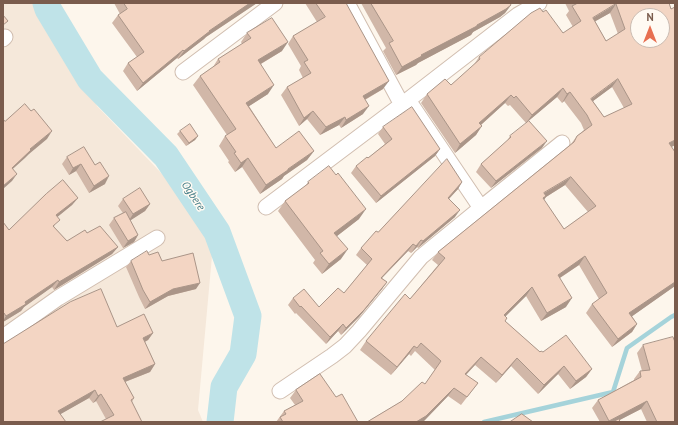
<!DOCTYPE html>
<html>
<head>
<meta charset="utf-8">
<style>
	body { margin:0 }
	#map { position:relative; width:678px; height:425px; overflow:hidden; background:#fdf6ec; font-family:"PT Sans",sans-serif }
	canvas { display:block }
	.frame { position:absolute; inset:0; border:4px solid #7a5c4d; pointer-events:none }
	.north { position:absolute; left:630px; top:8px; width:40px; height:40px; box-sizing:border-box; background:#fffaf3; border:1px solid #cabbb1; border-radius:50%; rotate:0deg; font-size:11px; font-weight:700; line-height:16px; text-align:center; color:#7a5c4d }
	.north::after { content:''; display:block; margin:auto; width:14px; height:18px; background:#e76f51; clip-path:polygon(50% 0,100% 100%,50% 72%,0 100%) }
</style>
</head>
<body>
<div id="map">
<canvas width="678" height="425"></canvas>
<div class="frame"></div>
<div class="north">N</div>
</div>
<script>
const g = document.querySelector('canvas').getContext('2d');
g.lineJoin = 'round';
function paint(path, color) { g.fillStyle = color; g.fill(path, 'evenodd'); }
function strokePath(path, color, width, dash) { g.strokeStyle = color; g.lineWidth = width; g.lineCap = dash ? 'butt' : 'round'; g.setLineDash(dash || []); g.stroke(path); }
function drawText(font, color, halo, rows, align = 'center') {
  g.font = font + ' "PT Sans",sans-serif'; g.lineWidth = 3; g.setLineDash([]); g.textBaseline = 'middle'; g.strokeStyle = halo; g.fillStyle = color; for (const [text, x, y, turn = 0] of rows) {
    g.save(); g.translate(x, y); g.rotate((+turn || 0) * Math.PI / 180); g.textAlign = isNaN(turn) ? turn : align; if (halo) g.strokeText(text, 0, 0); g.fillText(text, 0, 0); g.restore();
  }
}
const residential = new Path2D(`
	M3,3h51l43,103 67,70 49,69 -15,165 5,12h-200z`);
const stream = new Path2D(`
	M484,422l129,-30 14,-44 44,-31 4,-2`);
const river = new Path2D(`
	M46,3l2,6 42,70 76,77 51,76 31,84 -5,38 -19,33 -4,35`);
const minor = new Path2D(`
	M347,3l55,102
	M3,39l2,-2
	M183,72l92,-69
	M266,207l142,-107 110,-85 21,-12
	M481,208l81,-65
	M3,337l55,-39 99,-60
	M280,391l52,-35 13,-10 14,-15 62,-74 60,-49 -73,-108`);
const wall = new Path2D(`
	M114,3h143l-51,34 -2,2 -26,20 -1,-1 -40,33 -14,-20 5,-8 9,-6 -25,-34 6,-8 2,-1z
	M305,3h41l37,86 -18,11 -2,14 -22,14 -2,-3 -19,10 -13,-16 -8,7 -18,-31 6,-8 16,-9 -4,-8 2,-4 -13,-22 5,-8 24,-14z
	M361,3h149l1,2 -6,8 -5,4 -27,15 -2,3 -53,28 -2,2 -20,10 -13,-24 3,-3z
	M565,3h104l2,6 4,-2v138l-4,2 4,5v134l-43,30 5,8 -5,8 -20,15 -26,-34 6,-9 7,-5 -20,-34 -19,13 6,29 -25,14 -15,-25 -21,20 2,2 -2,3 35,31h3l49,17 -6,8 -16,12 -12,-15 -20,20 -27,-28 -15,17 -21,-18 -9,10 12,8 -17,22 -13,-9 -25,26h-56l35,-21 23,-17 10,-14 -20,-19 -4,5 -2,-2 -18,21 -31,-25 6,-9 44,-42 28,-34 -6,-5 6,-8 133,-108 6,-8 7,-6 -3,-7 -17,-22 -2,2 -5,-6 -31,26 -16,-18 -2,1 -3,-3 -24,22 -5,10 -21,18 -34,-50 6,-9 24,-9 22,-19 6,-9 64,-45 20,21 10,-6 -7,-12 3,-4zM610,13l8,21 -12,7 -11,-20zM612,87l12,21 -20,9 -11,-16zM565,185l23,27 -24,17 -20,-29 2,-3z
	M247,33l35,18 -21,13 7,30 -19,12 27,42 38,3 -7,9 -23,16 -2,3 -22,15 -18,-27 -7,5 -7,-10 1,-1 -10,-15 6,-10 2,-1 -34,-50 7,-9 13,-9 5,-8 24,-15 -1,-2z
	M383,127l57,22 -5,7 -59,47 -25,-30 5,-7 12,-8 17,-14 -7,-10z
	M180,131l18,5 -3,4 -9,6 -9,-12z
	M510,136l32,12 -51,40 -15,-16 5,-8 26,-23z
	M67,157l28,8 10,19 -16,9 -13,-22 -7,4 -7,-11z
	M308,182l51,37 -22,17 4,23 -19,15 -9,-11 2,-3 -37,-49 7,-10 20,-14z
	M462,182l-4,7 -9,10 6,18 -37,31 -1,-1 -6,6 -3,-2 -26,27 5,4 -5,7 -23,28 -18,18 -3,-4 -12,13 -30,-31 -1,1 -7,-9 5,-7 26,9 25,-14 23,-28 -11,-10 5,-7 17,-16z
	M78,198l-6,7 -15,12 -3,10 13,14 20,-8 31,14 -6,7 -58,36 -2,-3 -28,20 -3,4 -18,11v-100l6,8z
	M123,199l27,5 -5,7 -15,9 8,15 -4,7 -11,6 -14,-23 5,-7 9,-5 -5,-7z
	M149,255l13,6 34,28 -28,7 -23,13 -6,-12 -13,-30 5,-6z
	M117,327l36,6 -5,7 -3,2 10,22 -5,8 -25,10 9,16 -2,4 10,20 -36,-3 -10,-18 -3,2 -4,-5 -29,16 -57,8z
	M643,345l32,77h-28l-6,-13 -22,11 1,2h-20l-8,-14 6,-8 36,-20v-1l6,-8h2l-5,-18z
	M296,390l40,7 22,25h-82l8,-11 11,-6 -5,-7z`);
const shadedWall = new Path2D(`
	M250,3h7l-51,34 -2,2 -26,20 6,-8 25,-20z
	M616,4l-6,9 -23,13 6,-8z
	M511,5l-6,8 -5,4 -27,15 -2,3 -53,28 -2,2 -20,10 6,-8 19,-12 56,-30z
	M288,42l-6,9 -30,18 6,-9z
	M183,50l-6,8 -40,33 6,-8z
	M618,79l-6,8 -27,20 6,-8z
	M389,81l-6,8 -26,15 6,-8z
	M274,85l-6,9 -28,18 6,-9z
	M563,88l-6,9 -31,26 6,-8z
	M570,92l-6,9 -2,2 5,-9z
	M511,95l-6,8 -32,29 6,-9z
	M369,106l-6,8 -22,14 5,-8z
	M313,111l-6,8 -8,7 5,-8z
	M345,117l-6,8 -19,10 6,-8z
	M482,126l-6,9 -21,18 5,-9z
	M52,131l-5,8 -18,15 -4,4 -19,17 6,-7 18,-19z
	M198,136l-3,4 -9,6 3,-3z
	M675,140v5l-12,7 6,-9z
	M547,141l-5,7 -51,40 5,-7z
	M440,149l-5,7 -59,47 5,-7z
	M314,151l-7,9 -23,16 -2,3 -22,15 6,-9z
	M248,158l-6,9 -7,5 6,-9z
	M81,164l-5,7 -7,4 4,-7z
	M17,174l-5,7 -9,8v-3z
	M109,176l-4,8 -16,9 5,-7z
	M571,177l-6,8 -19,12 -6,8 4,-12z
	M462,182l-4,7 -15,16 5,-7z
	M78,198l-6,7 -22,18 6,-8z
	M150,204l-5,7 -17,11 5,-8z
	M366,209l-7,10 -31,24 6,-10z
	M460,210l-5,7 -37,31 5,-7z
	M138,235l-4,7 -11,6 5,-7z
	M421,240l-4,7 -6,6 5,-7z
	M413,244l-5,7 -32,33 5,-6z
	M118,247l-6,7 -58,36 5,-8z
	M348,249l-7,10 -19,15 7,-10z
	M585,256l-6,9 -27,18 6,-8z
	M58,280l-6,7 -28,20 -3,4 -18,11v-1l3,-5 19,-14z
	M387,282l-5,7 -23,28 -18,18 5,-7z
	M675,282v4l-51,36 5,-9z
	M200,283l-4,6 -28,7 -23,13 5,-7 23,-13z
	M532,287l-6,9 -28,28 6,-9z
	M572,298l-6,9 -25,14 6,-8z
	M343,324l-5,7 -12,13 4,-7z
	M637,324l-5,8 -20,15 6,-8z
	M153,333l-5,7 -10,5 5,-7z
	M414,346l-5,8 -18,21 6,-8z
	M481,357l-6,8 -16,17 6,-8z
	M517,358l-6,8 -15,17 6,-8z
	M155,364l-5,8 -33,13 6,-7z
	M564,366l-6,8 -20,20 6,-9z
	M592,369l-6,8 -16,12 6,-8z
	M454,388l-6,8 -25,26h-7z
	M95,390l-6,8 -37,21 6,-8z
	M101,394l-5,7 -3,2 5,-7z
	M647,401l-6,8 -25,13h-8l1,-1z`);
const building = new Path2D(`
	M124,3h126l-41,28h1l-26,20 -1,-1 -40,33 -15,-20 16,-11 -26,-37 9,-6z
	M316,3h30l43,78 -26,15 6,10 -23,14 -1,-3 -19,10 -13,-16 -9,7 -17,-31 24,-14 -7,-11 4,-2 -15,-24 32,-19z
	M371,3h139l1,2 -5,4 -29,16v1l-56,29 1,1 -20,11 -13,-24 4,-2z
	M575,3h94l2,6 4,-2v133l-6,3 6,9v130l-46,31 8,11 -19,15 -26,-35 15,-11 -22,-37 -27,19 14,23 -25,15 -15,-26 -28,28 3,3 -2,3 35,31 1,-1 2,1 23,-17 26,34 -16,12 -12,-15 -20,19 -27,-27 -15,17 -21,-18 -16,17 13,9 -11,14 -13,-9 -28,28 -10,6h-49l35,-21 20,-19 3,2 16,-23 -20,-18 -4,5 -3,-2 -17,21 -31,-26 39,-47 5,5 35,-41 -7,-6 136,-110 3,-6 15,-11 -5,-10 -17,-23 -3,2 -4,-6 -31,27 -16,-19 -2,2 -3,-3 -32,28 3,3 -22,18 -33,-50 18,-15 6,6 29,-26 -1,-2 52,-44 9,-5 3,4 3,-2 17,23 18,-12 -9,-15 4,-2zM616,4l9,25 -19,12 -13,-23zM638,16h24v24h-24zM618,79l14,25 -28,13 -13,-18zM571,177l25,29 -32,23 -21,-31 3,-2 -2,-3z
	M3,15l5,6 -5,4z
	M272,18l16,24 -30,18 16,25 -28,18 30,45 23,-17 15,20 -26,18v1l-22,15 -18,-27 -7,5 -7,-10 2,-1 -11,-16 11,-7 -36,-53 20,-14 -2,-3 33,-21 -4,-5z
	M25,104l6,7 3,-2 18,22 -22,18 1,1 -19,18 5,6 -14,12v-66l2,1z
	M412,107l28,42 -59,47 -25,-30 11,-9 1,1 24,-19 -9,-12z
	M529,121l18,20 -51,40 -15,-17 30,-27 -1,-1z
	M190,124l8,12 -9,7 -9,-12z
	M84,147l11,18 5,-3 9,14 -15,10 -13,-22 -8,4 -6,-11z
	M447,159l15,23 -14,16 12,12 -37,31 -2,-1 -5,6 -3,-2 -32,34 6,4 -23,28 -18,18 -3,-4 -13,13 -29,-31 -1,1 -7,-9 11,-9 15,18 19,-19 6,5 28,-34 -11,-11 15,-17 2,1z
	M329,166l7,9 2,-2 28,36 -32,24 14,16 -19,15 -9,-11 3,-2 -38,-50 24,-18 -1,-1z
	M63,180l15,18 -22,17 4,5 -7,6 14,15 18,-11 2,3 13,-7 18,21 -59,35 -1,-2 -33,22 1,2 -20,12 -2,-3h-1v-91l6,8 37,-36z
	M140,188l10,16 -17,10 -10,-15z
	M126,212l12,23 -10,6 -14,-23z
	M147,251l2,4 9,-3 4,9 31,-8 7,30 -27,6 -23,13 -7,-12 -12,-29z
	M101,289l16,38 27,-13 9,19 -10,5 12,26 -32,14 11,20 -3,2 11,22h-42l14,-7 -13,-21 -3,2 -3,-6 -37,21 8,11h-63v-78l67,-42z
	M673,337l2,5v80h-18l-10,-21 -38,20 -11,-21 43,-23 -1,-6 10,-1 -7,-25z
	M320,374l16,23 6,-3 16,28h-75l-3,-5 6,-3 -2,-3 19,-10 -7,-11z
	M522,414l11,8h-23z
	M619,419l1,3h-7z`);
const waterNames = [
	["Ogbere",193,196,56]
];
paint(residential, '#f5e8da');
strokePath(stream, '#a5d3da', 4.5);
strokePath(river, '#bfe3e8', 27);
strokePath(minor, '#d1beb0', 17);
strokePath(minor, '#fff', 15);
paint(wall, '#d1b7a8');
paint(shadedWall, '#aa9588');
paint(building, '#f3d5c3');
strokePath(building, '#aa9588', 1);
drawText('italic 11px', '#437c86', '#fffaf3', waterNames);
</script>
</body>
</html>
